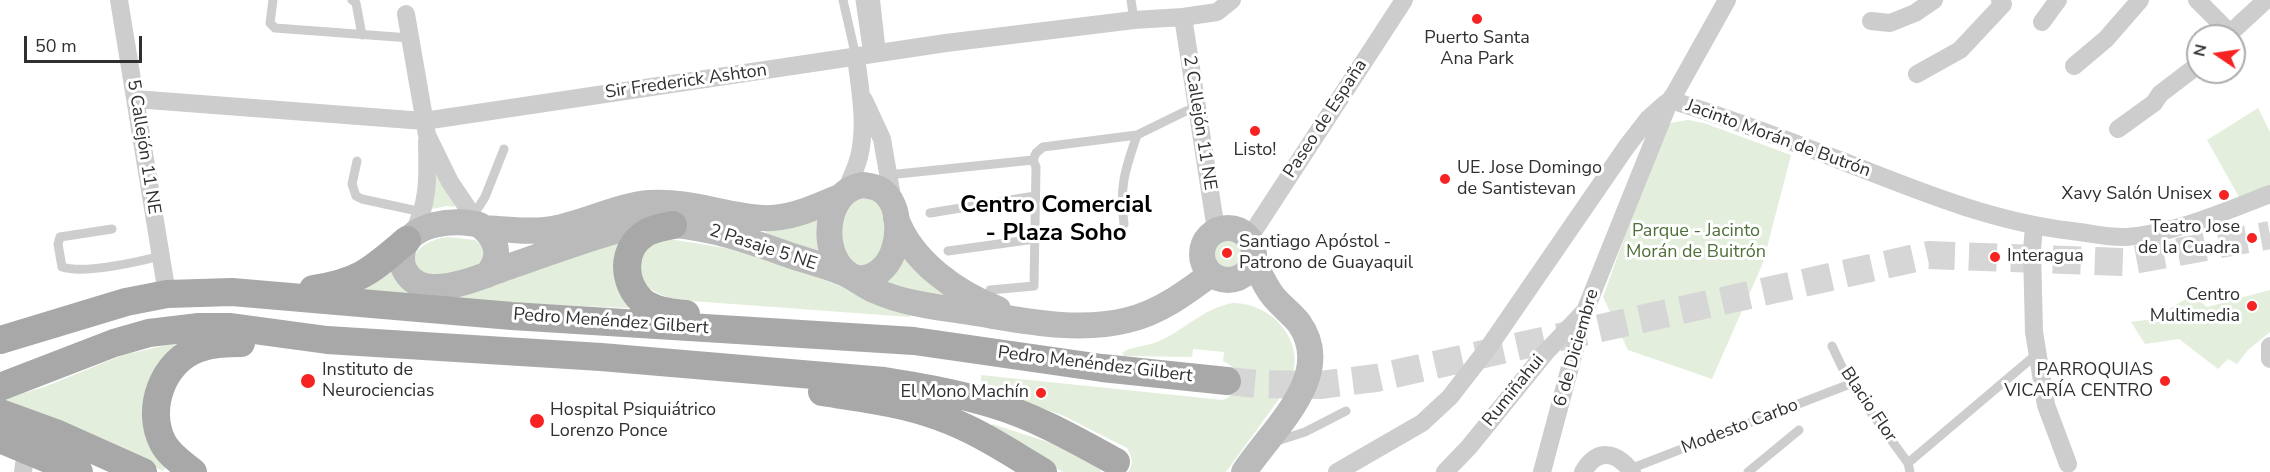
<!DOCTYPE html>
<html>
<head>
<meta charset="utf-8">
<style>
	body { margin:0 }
	#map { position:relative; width:2270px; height:472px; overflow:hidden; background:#fff; font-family:"Nunito Sans",sans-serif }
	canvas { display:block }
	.north { position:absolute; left:2186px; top:24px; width:60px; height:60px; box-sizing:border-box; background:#fff; border:2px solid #acacac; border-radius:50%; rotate:283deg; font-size:16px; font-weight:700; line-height:24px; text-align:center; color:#303030 }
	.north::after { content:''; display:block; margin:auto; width:21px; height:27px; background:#f62322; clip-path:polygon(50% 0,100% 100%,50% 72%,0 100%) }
	.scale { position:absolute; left:24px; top:36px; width:118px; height:27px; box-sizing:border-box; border:3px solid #303030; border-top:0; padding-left:8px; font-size:18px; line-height:21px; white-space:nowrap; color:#303030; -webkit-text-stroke:4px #fff; paint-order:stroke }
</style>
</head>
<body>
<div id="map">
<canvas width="2270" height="472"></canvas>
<div class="north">N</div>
<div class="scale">50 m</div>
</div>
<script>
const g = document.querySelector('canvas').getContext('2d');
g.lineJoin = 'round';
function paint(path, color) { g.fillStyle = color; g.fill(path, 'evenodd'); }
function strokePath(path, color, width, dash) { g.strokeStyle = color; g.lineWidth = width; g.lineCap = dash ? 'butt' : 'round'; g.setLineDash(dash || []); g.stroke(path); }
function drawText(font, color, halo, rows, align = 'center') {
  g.font = font + ' "Nunito Sans",sans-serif'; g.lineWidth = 6; g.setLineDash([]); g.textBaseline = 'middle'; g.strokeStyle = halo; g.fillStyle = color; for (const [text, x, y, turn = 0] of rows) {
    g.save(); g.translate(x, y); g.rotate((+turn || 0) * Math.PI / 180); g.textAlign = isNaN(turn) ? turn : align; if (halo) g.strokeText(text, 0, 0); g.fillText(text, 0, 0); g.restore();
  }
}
const green = new Path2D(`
	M2258,108l12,24v61l-27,11 -36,-64z
	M1688,120l16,3 87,32 -28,108 -51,116 -84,-29 -25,-53 62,-173z
	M438,174l17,27 -1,6 -7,-1 -15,3 4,-34z
	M872,196l13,18v40l-21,12 -10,-3 -13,-14 -3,-27 16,-25z
	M821,213l1,42 -56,-21v-6z
	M448,237l27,3 9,7v11l-6,9 -40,9 -17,-1 -8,-14c3,-16 21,-22 35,-24z
	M625,237l3,71 -177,-8 -2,-5z
	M1212 253a16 16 0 1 1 32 0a16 16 0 1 1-32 0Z
	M669,239l56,9 42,11 142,52 1,6 -232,-17c-31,-7 -48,-22 -31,-54z
	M903,246l63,56 -90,-19z
	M396,257l14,30 -1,9 -49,-4z
	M2270,290v42l-22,18 -11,14 -9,-5 -10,10 -39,-30 -34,5 -14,-22 22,-3 39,-24 15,12z
	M1233,303c43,0 78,45 54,85l-61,84h-98c6,-8 4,-16 -1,-24l-63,-32 -83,-30v-11l242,25c22,-9 22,-29 0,-39l1,-9 -31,-3 -1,8 -68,-1 -2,-3c7,-6 25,-7 35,-11 27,-11 46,-34 76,-39z
	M185,341l-14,15 -5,110 -3,5 -48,-26 -115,-45 44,-13 79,-32z
	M992,424l62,20 48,25 -2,3h-37l-73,-43z`);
const primaryTunnel = new Path2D(`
	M1227,381l31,3 62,1 56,-7 553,-123 194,7 147,-27`);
const lane = new Path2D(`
	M273,0l-3,23 5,5 135,10
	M352,0l4,3 6,32
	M843,0l13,57
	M860,0l8,55
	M1131,0l3,20
	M1033,160l3,-7 7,-6 94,-12 49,-24 11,-3
	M357,161l-5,23 4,12 6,3 60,13
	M888,175l145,-15 3,7 -2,119 -44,4
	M930,213l105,-17
	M473,216l12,-19 19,-48
	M1124,224c-5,-37 1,-54 13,-89
	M112,229l-52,8 -2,7 4,23c22,7 75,-5 99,-11
	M948,251l87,-12
	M1832,346l18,38 58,79
	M1274,442l31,-10 41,-21
	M1630,469l220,-85
	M1748,472l51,-42
	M1910,472l-2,-9 130,-110`);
const street = new Path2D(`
	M119,0l48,294
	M871,0l6,53
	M2197,0l33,33
	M406,14l21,121 23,47 29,43
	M1183,17l33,213
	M1871,21l19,2 25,-10 19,-13
	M2042,22l16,-22
	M2227,36l39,-36
	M2074,66l32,-27 34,-39
	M1917,74l43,-24 43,-46 -3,-4
	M135,99l289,22 522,-78 188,-23 49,-3 34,-5 15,-12
	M864,100l18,39 11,63
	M1670,100c57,17 115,39 172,61 74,29 150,61 230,70 18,2 37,7 54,6 51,-4 97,-25 144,-43
	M2118,129l36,-26 6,-9 38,-29
	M845,192c5,-11 11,-23 14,-35 8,-32 1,-68 -3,-100
	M2034,227l-2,23 2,82 12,73 22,59
	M411,236c18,-29 17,-60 16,-94
	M1249,238l155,-238
	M2270,346v13
	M23,472l1,-8
	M1337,472l85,-49 28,-26 38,-49 139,-202 21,-27 18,-16
	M1445,472l24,-25 77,-95 37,-39
	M1542,472l43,-161 85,-211 5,-7 52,-93
	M1583,472c14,-24 33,-21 49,0`);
const secondary = new Path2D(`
	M863,185c6,1 13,2 18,5 22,15 20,58 4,76 -24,27 -51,5 -55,-24 -3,-25 6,-53 33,-57z
	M896,218c15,43 61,75 102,91
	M1202 254a26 26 0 1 1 52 0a26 26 0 1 1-52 0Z
	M483,228c22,1 47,5 69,1 33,-6 64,-23 97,-26 41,-3 75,13 114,15 27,2 54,-12 79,-22
	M487,275c11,-14 13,-26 2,-41 -3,-3 -6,-7 -10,-9 -23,-7 -69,-2 -76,25 -5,20 9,36 29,37 23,1 49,-10 70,-18 45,-15 89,-33 135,-44 54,-5 105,13 155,31 19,6 38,11 56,19 10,5 18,12 28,16 29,13 62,16 93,21 52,8 107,21 159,8 32,-8 56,-26 83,-46
	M1244,472c26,-41 93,-96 55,-149 -8,-10 -18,-17 -26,-27 -8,-10 -14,-24 -20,-36`);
const primary = new Path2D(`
	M673,225c-9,2 -19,3 -27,8 -25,15 -24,49 -4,68 12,10 29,12 44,13
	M313,289c47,-7 59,-19 94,-49
	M0,340l126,-38 41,-8 65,-2 280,24 402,25 188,27 125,13
	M0,387l114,-44 35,-10 50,-6h32l96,13 274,17 283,24c36,6 73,12 108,23 44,13 84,36 124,58
	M822,392c39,6 81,11 118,25 37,13 69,35 103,55
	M0,413l58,21 85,38
	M0,439l79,33
	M193,472c-11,-9 -23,-16 -30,-29 -18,-34 0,-83 37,-95 14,-5 28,-5 41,-5`);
const markers = [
	[1477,19,6,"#f62322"],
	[1255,131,6,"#f62322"],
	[1445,179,6,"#f62322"],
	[2224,195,6,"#f62322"],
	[2252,238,6,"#f62322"],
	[1227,253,6,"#f62322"],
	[1995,257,6,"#f62322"],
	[2252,306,6,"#f62322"],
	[308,381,8,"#f62322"],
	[2165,381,6,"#f62322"],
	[1041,393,6,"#f62322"],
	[537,421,8,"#f62322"]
];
const poiNames = [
	["Puerto Santa",1477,39,"center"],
	["Ana Park",1477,60,"center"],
	["Listo!",1255,151,"center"],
	["UE. Jose Domingo",1457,169],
	["de Santistevan",1457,190],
	["Xavy Salón Unisex",2212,195,"right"],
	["Teatro Jose",2240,228,"right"],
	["de la Cuadra",2240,249,"right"],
	["Santiago Apóstol -",1239,243],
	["Patrono de Guayaquil",1239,264],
	["Interagua",2007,257],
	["Centro",2240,296,"right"],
	["Multimedia",2240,317,"right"],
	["Instituto de",322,371],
	["Neurociencias",322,392],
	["PARROQUIAS",2153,371,"right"],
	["VICARÍA CENTRO",2153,392,"right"],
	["El Mono Machín",1029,393,"right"],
	["Hospital Psiquiátrico",550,411],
	["Lorenzo Ponce",550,432]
];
const streetNames = [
	["Sir Frederick Ashton",686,82,-8],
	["Paseo de España",1326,119,-57],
	["2 Callejón 11 NE",1199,123,81],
	["Jacinto Morán de Butrón",1778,139,20],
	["5 Callejón 11 NE",143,147,81],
	["2 Pasaje 5 NE",763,248,18],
	["Pedro Menéndez Gilbert",611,322,4],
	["6 de Diciembre",1577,348,-74],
	["Pedro Menéndez Gilbert",1095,365,7],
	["Rumiñahui",1514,391,-51],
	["Blacio Flor",1868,405,56],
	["Modesto Carbo",1740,427,-21]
];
const parkNames = [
	["Parque - Jacinto",1696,232],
	["Morán de Buitrón",1696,253]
];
const districtNames = [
	["Centro Comercial",1056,206],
	["- Plaza Soho",1056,234]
];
paint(green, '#e4eedc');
strokePath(primaryTunnel, '#d6d6d6', 28, [28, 14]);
strokePath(lane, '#cdcdcd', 9);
strokePath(street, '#cdcdcd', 18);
strokePath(secondary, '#bababa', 26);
strokePath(primary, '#a8a8a8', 28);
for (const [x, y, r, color] of markers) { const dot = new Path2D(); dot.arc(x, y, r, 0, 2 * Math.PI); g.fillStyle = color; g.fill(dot); strokePath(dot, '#fff', 2); }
drawText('18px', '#303030', '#fff', poiNames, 'left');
drawText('18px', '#303030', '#fff', streetNames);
drawText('18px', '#4e7038', '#fff', parkNames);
drawText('bold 24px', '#000', '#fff', districtNames);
</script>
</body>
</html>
